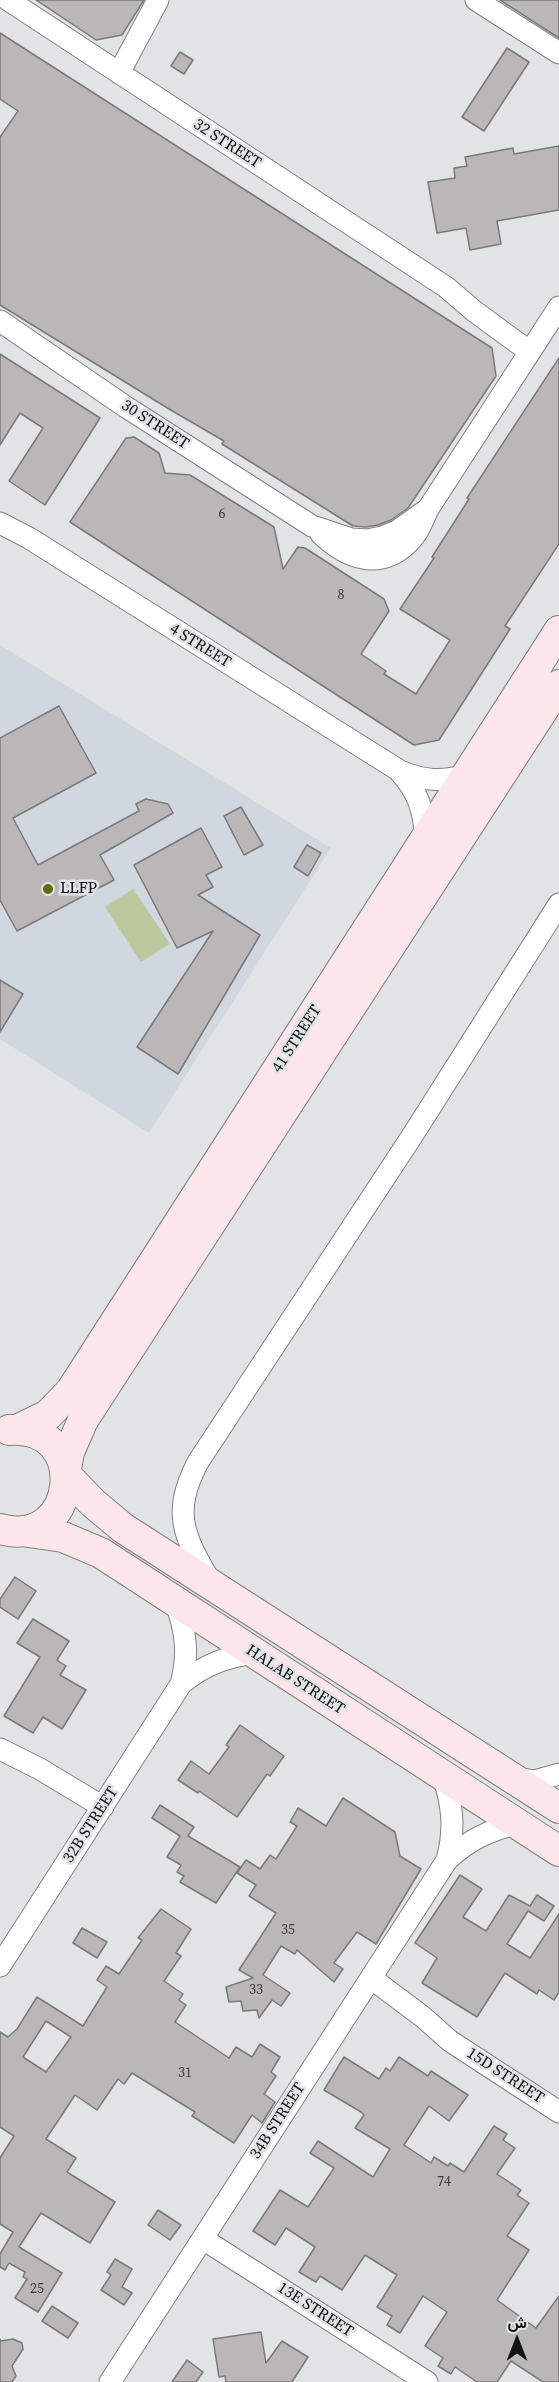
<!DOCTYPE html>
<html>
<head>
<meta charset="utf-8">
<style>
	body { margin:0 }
	#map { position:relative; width:559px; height:2382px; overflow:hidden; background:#e2e3e4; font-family:"Source Serif 4",Vazirmatn,serif }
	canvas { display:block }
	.north { position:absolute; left:487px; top:2310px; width:60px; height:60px; -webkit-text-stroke:4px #e2e3e4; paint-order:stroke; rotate:0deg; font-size:16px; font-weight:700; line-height:24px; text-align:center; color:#121313 }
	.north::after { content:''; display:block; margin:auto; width:21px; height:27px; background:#121313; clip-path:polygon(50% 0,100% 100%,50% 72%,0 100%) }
</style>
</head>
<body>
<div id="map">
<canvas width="559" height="2382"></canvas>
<div class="north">ش</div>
</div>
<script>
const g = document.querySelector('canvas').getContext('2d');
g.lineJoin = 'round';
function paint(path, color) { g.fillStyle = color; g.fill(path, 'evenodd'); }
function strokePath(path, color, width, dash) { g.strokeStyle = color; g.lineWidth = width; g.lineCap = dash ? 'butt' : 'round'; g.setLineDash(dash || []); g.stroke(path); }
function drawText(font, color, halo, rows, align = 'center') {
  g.font = font + ' "Source Serif 4",serif'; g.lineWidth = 5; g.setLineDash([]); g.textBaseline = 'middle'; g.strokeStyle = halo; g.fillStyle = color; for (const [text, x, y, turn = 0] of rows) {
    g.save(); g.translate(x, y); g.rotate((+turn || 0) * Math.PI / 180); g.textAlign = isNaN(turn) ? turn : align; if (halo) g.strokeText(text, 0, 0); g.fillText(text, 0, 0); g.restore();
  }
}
const built = new Path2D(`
	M0,645l331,203 -182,285 -149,-94z`);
const green = new Path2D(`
	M133,889l37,55 -29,18 -36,-55z`);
const building = new Path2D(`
	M36,0h108l-22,35 -26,5z
	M500,0h59v38z
	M0,33l492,315 4,28 -88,132 -17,12 -13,5 -12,2 -13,-1 -131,-82 2,-3 -55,-32 -169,-104v-168l18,-26 -18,-12z
	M507,48l22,14 -45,69 -22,-14z
	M180,52l13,8 -9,14 -13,-8z
	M559,146v64l-62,11 4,23 -31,6 -4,-22 -29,5 -9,-51 27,-4 -1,-10 13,-2 -2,-9 48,-9 1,6z
	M0,354l100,64 -55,87 -36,-24 34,-53 -23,-15 -20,32z
	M559,358v186l-54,82 5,3 -71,111 -25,5 -344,-223 56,-84 8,-1 25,16 6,20 25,2 84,52 9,42 15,-22 7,1 79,51 5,12 -28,43 25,17 -2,3 32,20 34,-54 -50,-31 34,-51 -2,-1 37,-58 -2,-1z
	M59,706l37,67 -83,45 25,47 101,-54 -3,-7 10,-5 22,5 5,9 -73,42 14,25 -97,51 -17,-31v-162z
	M241,807l22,38 -19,10 -20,-39z
	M201,828l21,39 -16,8 7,12 -15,8 62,40 -82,139 -41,-27 76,-116 -36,17 -43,-83z
	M307,845l14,8 -13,23 -14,-9z
	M0,980l23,14 -23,38z
	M15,1577l21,14 -18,28 -18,-12v-8z
	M33,1619l36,22 -12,19 9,6 -6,9 26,15 -24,39 -19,-12 -10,16 -29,-17 36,-59 -23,-14z
	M240,1725l44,31 -14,20 -3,-2 -30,43 -38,-26 -1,2 -20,-13 13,-19 18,13 20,-27 -3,-2z
	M343,1798l52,34 5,24 21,13 -45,75 -19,-12 -23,31 9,6 -9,13 -37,-32 -2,4 -14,-8 -18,29 27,18 -9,13 -9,-6 -13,18 -2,-8 -14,1 -2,-10 -12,1 -3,-15 27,-9 -14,-8 37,-57 -27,-17 7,-11 -19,-12 9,-13 14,9 10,-14 6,4 21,-33 -7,-4 8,-14 28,18z
	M160,1805l34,22 -6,9 52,31 -24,36 -36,-21 4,-6 -7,-4 4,-7 -14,-8 13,-21 -28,-18z
	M460,1875l22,14 -19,28 23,14 23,-36 21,11 7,-11 17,11 -10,15 -16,-10 -21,33 23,14 29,-44v78l-5,8 -15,-10 -2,4 -32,-21 -28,44 -55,-34 15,-25 -22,-15z
	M161,1909l30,20 -15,24 5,3 -17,25 19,13 -4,6 7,5 -11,17 54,36 7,-11 16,10 8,-13 20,13 -9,15 5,4 -12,18 11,8 -13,21 -10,-8 -18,28 -42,-27 3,-4 -63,-39 -8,11 -6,-5 -21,31 -22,-15 -29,44 30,19 -9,14 48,30 -25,41 -49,-30 -22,34 43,26 -24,39 -23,-14 12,-19 -4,-2 2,-5 -16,-9 -4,7 -5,-3v-13l13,-22 -13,-8v-66l14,-22 -14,-9v-95l8,5 9,-8 20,-32 46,29 24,-39 -10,-7 9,-14 13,8 23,-34 -4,-2zM46,2021l25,16 -25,35 -23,-15z
	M82,1928l25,14 -10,16 -24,-15z
	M344,2057l35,22 7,-11 4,3 9,-14 29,19 3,-5 37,24 -19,26 -20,-15 -25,39 27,18 3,-6 14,9 2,-3 14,9 30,-46 13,8 -4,6 12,8 -18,26 24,16 -4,5 12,8 -22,33 22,14 -32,50 39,28 23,-32v86h-16l-32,-21 -14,21h-20l-22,-15 -4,7 -13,-8 5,-8 -18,-12 22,-34 -24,-16 -23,37 -13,-8 5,-9 -15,-9 20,-32 -32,-20 -23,35 -22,-14 -4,6 -17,-10 16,-25 -29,-19 -11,17 -22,-14 27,-41 28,17 26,-39 -24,-15 8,-12 55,36 17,-28 -35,-21 9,-13 -3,-3 -37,-22z
	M158,2210l23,15 -11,15 -22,-15z
	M115,2259l17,10 -10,18 10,6 -8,12 -23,-15 10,-15 -4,-3z
	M52,2306l26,17 -10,15 -26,-17z
	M261,2332l5,31 16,-22 26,16 -16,25h-66l-1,-6 -6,1 -6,-38z
	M0,2339l1,2 12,-2 9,4 1,6 -11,17 4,10 -4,6h-12z
	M187,2360l16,12 -7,10h-24z`);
const street = new Path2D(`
	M8,0l438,287 28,24 56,41
	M476,0l83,53
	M119,73l39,-73
	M0,321l126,86 186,119 39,13 16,1 15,-3 15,-6 31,-22
	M0,523l29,15 371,233c24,10 42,11 66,4
	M321,534c26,25 59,37 88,8 9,-8 14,-22 19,-33l131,-202
	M400,772c18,20 25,40 25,67
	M211,1583c-27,-47 -40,-69 -13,-121l216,-329 145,-229
	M175,1601c11,29 14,53 6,83
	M0,1749l40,20 63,38
	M443,1776c10,30 12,54 4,84
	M517,1778l17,3 25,-7
	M0,1966l181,-282c23,-19 44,-27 73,-31
	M371,1978l52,39 27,24 109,71
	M203,2239l224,143
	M110,2382l337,-522c22,-20 42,-30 70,-36`);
const secondary = new Path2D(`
	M19,1429l29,-14 23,-24 488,-760
	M66,1469l3,-17 14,-32 476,-735
	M67,1476l26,27 30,25 436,280
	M0,1529c79,22 92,-106 9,-99
	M22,1531l41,6 38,16 458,298`);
const markers = [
	[48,889,6,"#636b10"]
];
const numberNames = [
	["6",222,514],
	["8",341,595],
	["35",288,1930],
	["33",256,1990],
	["31",185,2073],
	["74",444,2182],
	["25",37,2289]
];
const streetNames = [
	["32 STREET",227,144,33],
	["30 STREET",155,425,33],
	["4 STREET",200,646,32],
	["41 STREET",297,1039,-57],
	["HALAB STREET",295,1680,33],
	["32B STREET",91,1825,-57],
	["15D STREET",505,2076,33],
	["34B STREET",278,2121,-57],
	["13E STREET",315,2310,33]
];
const poiNames = [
	["LLFP",60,889]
];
paint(built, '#d1d7de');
paint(green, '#bbc89d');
paint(building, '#b9b7b8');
strokePath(building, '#7b7a7a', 1.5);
strokePath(street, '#808182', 23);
strokePath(secondary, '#808182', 32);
strokePath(street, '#fff', 21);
strokePath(secondary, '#fce6ea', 30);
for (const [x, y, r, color] of markers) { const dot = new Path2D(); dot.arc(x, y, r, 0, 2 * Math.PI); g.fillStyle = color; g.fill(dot); strokePath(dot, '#e2e3e4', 2); }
drawText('14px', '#3c3c3c', null, numberNames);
drawText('16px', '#121313', '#e2e3e4', streetNames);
drawText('16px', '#121313', '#e2e3e4', poiNames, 'left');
</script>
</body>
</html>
